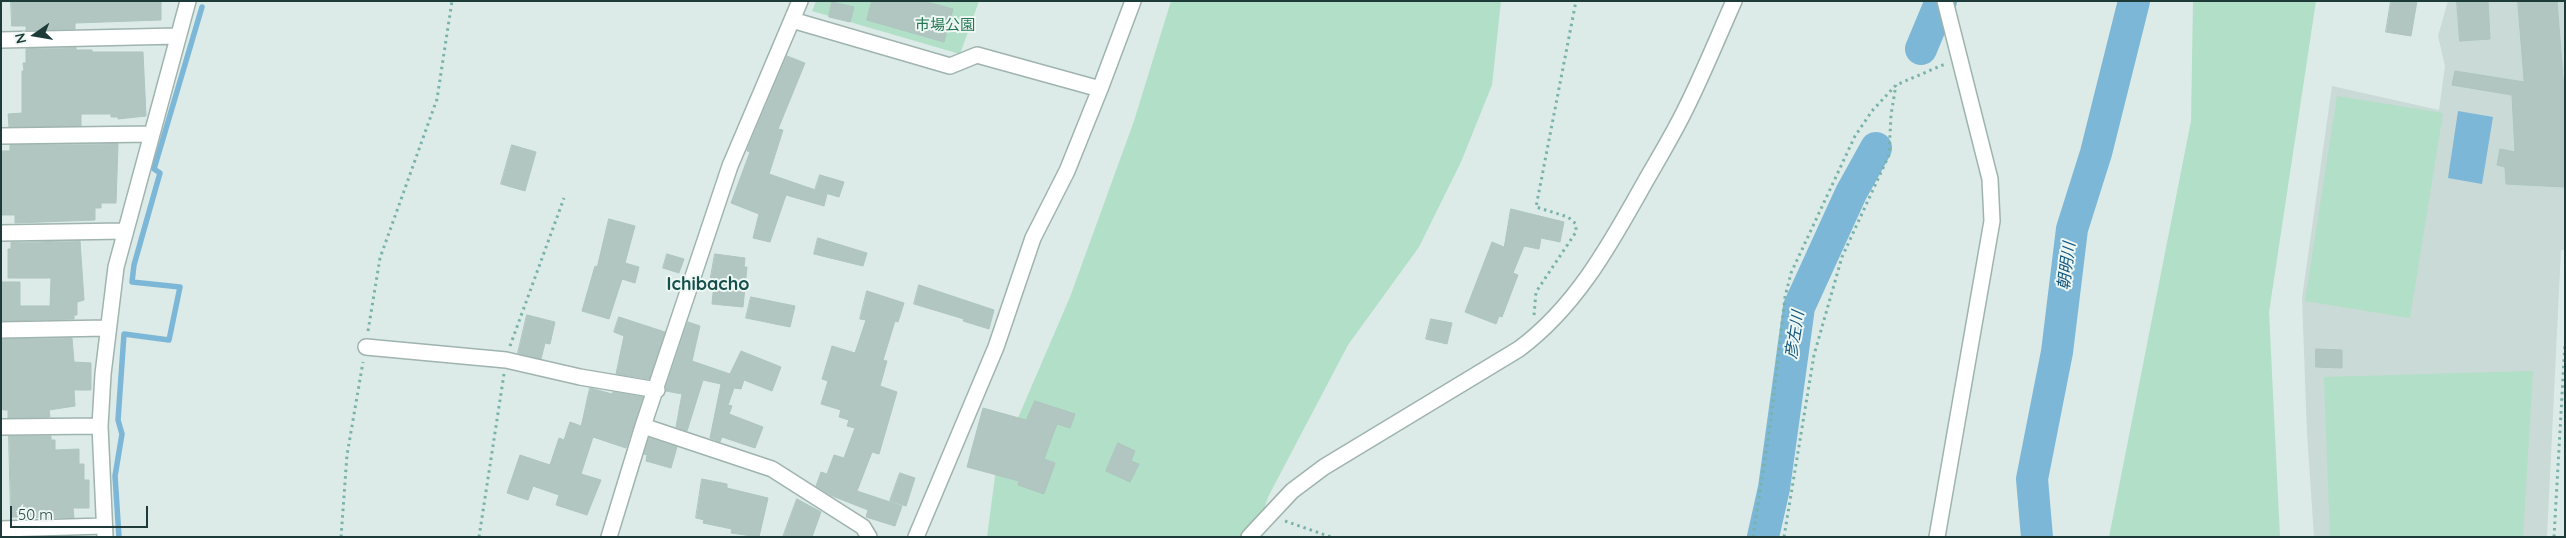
<!DOCTYPE html>
<html>
<head>
<meta charset="utf-8">
<style>
	body { margin:0 }
	#map { position:relative; width:2566px; height:538px; overflow:hidden; background:#dcebe7; font-family:Quicksand,sans-serif }
	canvas { display:block }
	.frame { position:absolute; inset:0; border:2px solid #1d3b39; pointer-events:none }
	.north { position:absolute; left:10px; top:10px; width:50px; height:50px; -webkit-text-stroke:4px #edf7f4; paint-order:stroke; rotate:257deg; font-size:14px; font-weight:700; line-height:20px; text-align:center; color:#1d3b39 }
	.north::after { content:''; display:block; margin:auto; width:18px; height:22px; background:#1d3b39; clip-path:polygon(50% 0,100% 100%,50% 72%,0 100%) }
	.scale { position:absolute; left:10px; top:506px; width:138px; height:22px; box-sizing:border-box; border:2px solid #1d3b39; border-top:0; padding-left:6px; font-size:15px; line-height:18px; white-space:nowrap; color:#1d3b39; -webkit-text-stroke:4px #edf7f4; paint-order:stroke }
</style>
</head>
<body>
<div id="map">
<canvas width="2566" height="538"></canvas>
<div class="frame"></div>
<div class="north">N</div>
<div class="scale">50 m</div>
</div>
<script>
const g = document.querySelector('canvas').getContext('2d');
g.lineJoin = 'round';
function paint(path, color) { g.fillStyle = color; g.fill(path, 'evenodd'); }
function strokePath(path, color, width, dash) { g.strokeStyle = color; g.lineWidth = width; g.lineCap = dash ? 'butt' : 'round'; g.setLineDash(dash || []); g.stroke(path); }
function drawText(font, color, halo, rows, align = 'center') {
  g.font = font + ' Quicksand,"Noto Sans JP",sans-serif'; g.lineWidth = 4; g.setLineDash([]); g.textBaseline = 'middle'; g.strokeStyle = halo; g.fillStyle = color; for (const [text, x, y, turn = 0] of rows) {
    g.save(); g.translate(x, y); g.rotate((+turn || 0) * Math.PI / 180); g.textAlign = isNaN(turn) ? turn : align; if (halo) g.strokeText(text, 0, 0); g.fillText(text, 0, 0); g.restore();
  }
}
const built = new Path2D(`
	M2448,1h117v249h-4l-14,287h-233l-7,-104 -5,-135 30,-212 107,24 6,-44 -7,-30z`);
const green = new Path2D(`
	M816,1h163l-19,53 -148,-43z
	M1171,1h330l-9,84 -31,77 -42,85 -71,98 -80,152 -13,40h-268l9,-68 74,-172 64,-176z
	M2193,1h123l-47,311 11,225h-171l82,-416z
	M2337,96l106,17 -33,205 -105,-17z
	M2533,371l-10,166h-193l-6,-160z`);
const water = new Path2D(`
	M2458,111l35,6 -11,67 -34,-6z`);
const stream = new Path2D(`
	M119,537l-4,-61 7,-42 -4,-14 6,-86 45,6 11,-53 -48,-5 2,-17 26,-92 -6,-4 48,-162`);
const river = new Path2D(`
	M1921,49l20,-48
	M1763,537l11,-49 25,-181 52,-114 25,-45
	M2037,537l-5,-58 25,-127 15,-123 24,-76 38,-152`);
const building = new Path2D(`
	M11,1h150v19l-86,3v6l-49,1v-4h-14z
	M872,1h51l30,8 -9,33 -77,-22z
	M2391,1h26l-6,35 -25,-4z
	M2457,1h31l2,38 -30,2z
	M2518,1h39l8,102v84l-59,-3 -1,-17 -8,-2 3,-16 15,3 -3,-57 -60,-10 3,-14 69,11z
	M832,2l22,5 -4,15 -21,-5z
	M76,48v2h16v2h51l3,64 -28,3v-2h-7v-3h-30v12l-72,1 -1,-13 14,-1v-42h2l-1,-8h3v-14z
	M787,56l18,7 -27,66 5,1 -14,44 58,20 -3,12 -38,-11 -16,47 -17,-4 6,-24 -28,-11 19,-51 -3,-1 3,-8z
	M118,144l-2,59h-15v5h-6v12l-80,3v-8h-14v-64h9v-6z
	M512,145l24,7 -11,39 -24,-7z
	M820,175l24,7 -5,15 -24,-7z
	M1511,209l53,13 -4,20 -19,-4 -2,11 -15,-3 -11,27 5,2 -16,42 -3,-1 -3,8 -31,-12 27,-70 12,5z
	M609,219l26,7 -10,37 14,4 -4,16 -13,-4 -13,40 -27,-8 13,-45 2,1z
	M818,238l49,15 -4,13 -49,-12z
	M80,241l4,59 -7,2v13h-3v4l-73,2v-39h19v24h30l1,-28h-43v-29h3v-6z
	M667,254l17,5 -5,14 -16,-5z
	M715,254l30,4 -1,9h3l-4,40 -31,-3 2,-21 -4,-1z
	M919,285l75,25 -5,19 -26,-8 1,-2 -50,-15z
	M867,291l37,12 -6,19 -3,-1 -12,39 4,1 -7,25 17,6 -18,62 -7,-2 -15,39 45,15 -7,20 -29,-9 2,-7 -38,-15 -14,-9 5,-14 6,2 7,-19 10,3 11,-30 -8,-2 2,-6 -10,-3 2,-7 -20,-6 7,-23 -6,-2 10,-33 23,7 11,-33 -6,-1z
	M751,297l44,9 -5,21 -44,-9z
	M527,315l28,7 -5,22 -5,-1 -4,16 -23,-6z
	M619,317l46,15 -16,47 -33,-5 8,-38 -10,-4z
	M1431,319l21,4 -5,21 -21,-5z
	M688,322l12,4 -8,35 38,13 11,-23 40,16 -9,24 -28,-11 -3,9 -7,-1 -6,17 4,1 -3,8 34,13 -8,21 -33,-11 -2,5 -10,-4 11,-54 -18,-4 -16,51 -11,-4 6,-33 -16,-3v-4z
	M72,338l2,24 17,1v27h-17l1,16 -26,4 1,7 -42,1v-8h-5l-2,-5v-66z
	M2316,349l26,1v18l-26,-1z
	M590,388l22,6 1,-2 30,5 -17,51 -33,-11 -12,37 20,6 -14,35 -31,-10 3,-10 -26,-9 -5,14 -21,-7 13,-38 30,10 9,-27 5,2 6,-18 11,4z
	M1035,401l40,13 -5,14 -13,-4 -13,35 11,4 -11,31 -26,-9 1,-4 -52,-14 16,-59 43,12z
	M9,436h42v4h4v10l24,-1v15h5v16h5v28h-16l1,10 -63,-1z
	M649,438l28,9 -6,21 -25,-7 1,-6 -3,-1z
	M1118,443l17,8 -4,10 8,3 -9,18 -24,-11z
	M900,473l15,5 -9,28 -16,-5z
	M702,479l25,5v4l41,10 -9,39 -28,-4 1,-4 -29,-6 1,-3 -8,-2z
	M797,499l24,13 -9,25h-29z`);
const path = new Path2D(`
	M1534,315l2,-23 40,-60v-8l-8,-7 -32,-10 40,-206
	M368,331l12,-73 57,-159 15,-98
	M510,346l54,-148
	M1285,521l46,16
	M341,537l6,-82 16,-93
	M479,537l25,-163
	M1753,537l18,-118 14,-122 6,-24 64,-137 17,-25 24,-26 49,-21
	M1784,537l30,-182 28,-98 47,-102 2,-40 5,-30
	M2554,537l11,-195`);
const minor = new Path2D(`
	M792,20l158,46 27,-11 123,34 33,-88
	M1,40l177,-4
	M1,136l151,-2
	M1,233l123,-2
	M1,330l106,-2
	M366,347l140,13 74,17 77,13
	M643,426l129,43 91,58 6,10
	M1,427l99,-1
	M1,529l103,-3
	M105,537l-5,-111 3,-52 13,-107 72,-266
	M609,537l34,-111 87,-260 70,-165
	M916,537l80,-190 37,-109 34,-67 33,-82
	M1249,537l43,-46 32,-24 195,-118c55,-41 88,-99 121,-158 15,-27 32,-54 46,-83 17,-34 32,-71 48,-107
	M1937,537l55,-316 -2,-42 -45,-178`);
const parkNames = [
	["市場公園",945,25]
];
const waterNames = [
	["朝明川",2067,266,-83],
	["彦左川",1795,335,-81]
];
const quarterNames = [
	["Ichibacho",708,285]
];
paint(built, '#cadad6');
paint(green, '#b2dfc7');
paint(water, '#7db7d7');
strokePath(stream, '#7db7d7', 5.5);
strokePath(river, '#7db7d7', 32);
paint(building, '#b1c5c1');
strokePath(building, '#aec5c0', 1);
strokePath(minor, '#9fb3af', 18);
strokePath(path, '#79b2ab', 3, [2.5, 4]);
strokePath(minor, '#fff', 15);
drawText('15px', '#237653', '#edf7f4', parkNames);
drawText('italic 16px', '#11557d', '#edf7f4', waterNames);
drawText('bold 18px', '#174f4c', '#edf7f4', quarterNames);
</script>
</body>
</html>
